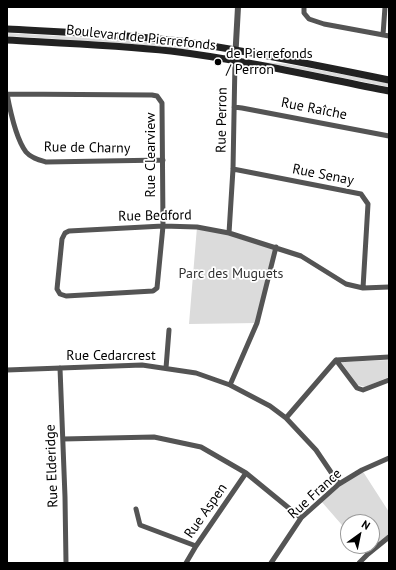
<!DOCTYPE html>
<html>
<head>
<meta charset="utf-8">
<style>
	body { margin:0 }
	#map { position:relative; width:396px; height:570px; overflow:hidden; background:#fff; font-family:"PT Sans",sans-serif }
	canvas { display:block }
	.frame { position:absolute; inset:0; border:8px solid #000; pointer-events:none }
	.north { position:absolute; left:340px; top:514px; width:40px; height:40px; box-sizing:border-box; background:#fff; border:1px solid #999; border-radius:50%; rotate:33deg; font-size:11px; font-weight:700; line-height:16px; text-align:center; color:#000 }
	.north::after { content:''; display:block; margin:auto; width:14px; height:18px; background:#000; clip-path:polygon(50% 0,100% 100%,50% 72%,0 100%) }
</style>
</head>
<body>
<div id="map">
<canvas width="396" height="570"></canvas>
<div class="frame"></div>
<div class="north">N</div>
</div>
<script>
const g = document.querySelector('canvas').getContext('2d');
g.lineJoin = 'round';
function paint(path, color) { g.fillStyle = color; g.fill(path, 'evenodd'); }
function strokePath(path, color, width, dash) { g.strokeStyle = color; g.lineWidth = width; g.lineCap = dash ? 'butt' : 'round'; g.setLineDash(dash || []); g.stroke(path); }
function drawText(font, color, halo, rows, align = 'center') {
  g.font = font + ' "PT Sans",sans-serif'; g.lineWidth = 3.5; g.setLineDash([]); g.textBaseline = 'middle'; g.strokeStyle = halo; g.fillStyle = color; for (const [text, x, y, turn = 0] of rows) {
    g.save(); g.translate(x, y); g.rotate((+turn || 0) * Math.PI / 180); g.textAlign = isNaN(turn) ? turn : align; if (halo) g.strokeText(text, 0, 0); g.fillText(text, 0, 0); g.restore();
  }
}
const green = new Path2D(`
	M7,33l133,8 64,8h-23l-58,-6 -116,-7z
	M264,62l23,2 102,19v4z
	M197,227l79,20 -19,76 -68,1z
	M389,360v17l-24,10 -7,-2 -17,-23z
	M362,470l27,42v25l-21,17 -7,-8h11v-24h-24v10l-27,-31 18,-17z`);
const minor = new Path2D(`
	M304,7v6l5,6 15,5 65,12
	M383,35l2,-28
	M7,94l145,1 5,1 5,7 1,123 -6,62 -4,3 -87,5 -6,-2 -3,-5 5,-50 3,-6 4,-2 94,-5 34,1 32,6 72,23 45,28 17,4 26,-1
	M7,94c3,16 9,45 19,58 5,6 13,8 20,10l117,-2
	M234,107l8,1 147,28
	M233,169l128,25 7,10 -5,84
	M229,233l4,-64 2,-108
	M336,360l21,28 6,2 26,-10
	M60,368l5,129 1,66
	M166,368l3,-38
	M7,370l135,-5 54,8 34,12 40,21 16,12 30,32 23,34
	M230,385l27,-62 19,-76
	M286,418l50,-58 53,-3
	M63,439l91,-2 47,10 45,26 55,45
	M136,509l4,16 56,21
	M186,563l10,-17 50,-73
	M271,563l30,-45 38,-34 23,-14 27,-12
	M359,563l9,-9 21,-17`);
const tertiary = new Path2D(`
	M235,61l3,-54`);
const secondary = new Path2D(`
	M7,29c58,3 115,5 173,12 70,10 139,25 209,39
	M7,40c55,3 109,5 164,11 73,9 146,26 218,40`);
const markers = [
	[218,62,4,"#000"]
];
const streetNames = [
	["Boulevard de Pierrefonds",141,38,6],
	["Rue Raîche",314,109,11],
	["Rue Perron",222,120,-89],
	["Rue de Charny",87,148,1],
	["Rue Clearview",151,155,-90],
	["Rue Senay",323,175,11],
	["Rue Bedford",155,216,-1],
	["Rue Cedarcrest",111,356],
	["Rue Elderidge",52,466,-92],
	["Rue France",315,494,-42],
	["Rue Aspen",206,511,-55]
];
const poiNames = [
	["de Pierrefonds",226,54],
	["/ Perron",226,70]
];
const parkNames = [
	["Parc des Muguets",231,274]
];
paint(green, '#dbdbdb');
strokePath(minor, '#545454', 5);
strokePath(tertiary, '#545454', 6);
strokePath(secondary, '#212121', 7);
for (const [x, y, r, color] of markers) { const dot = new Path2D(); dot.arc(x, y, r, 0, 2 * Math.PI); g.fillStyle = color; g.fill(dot); strokePath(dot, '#fff', 1.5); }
drawText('14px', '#000', '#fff', streetNames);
drawText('14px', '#000', '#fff', poiNames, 'left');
drawText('14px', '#323232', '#fff', parkNames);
</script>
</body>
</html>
